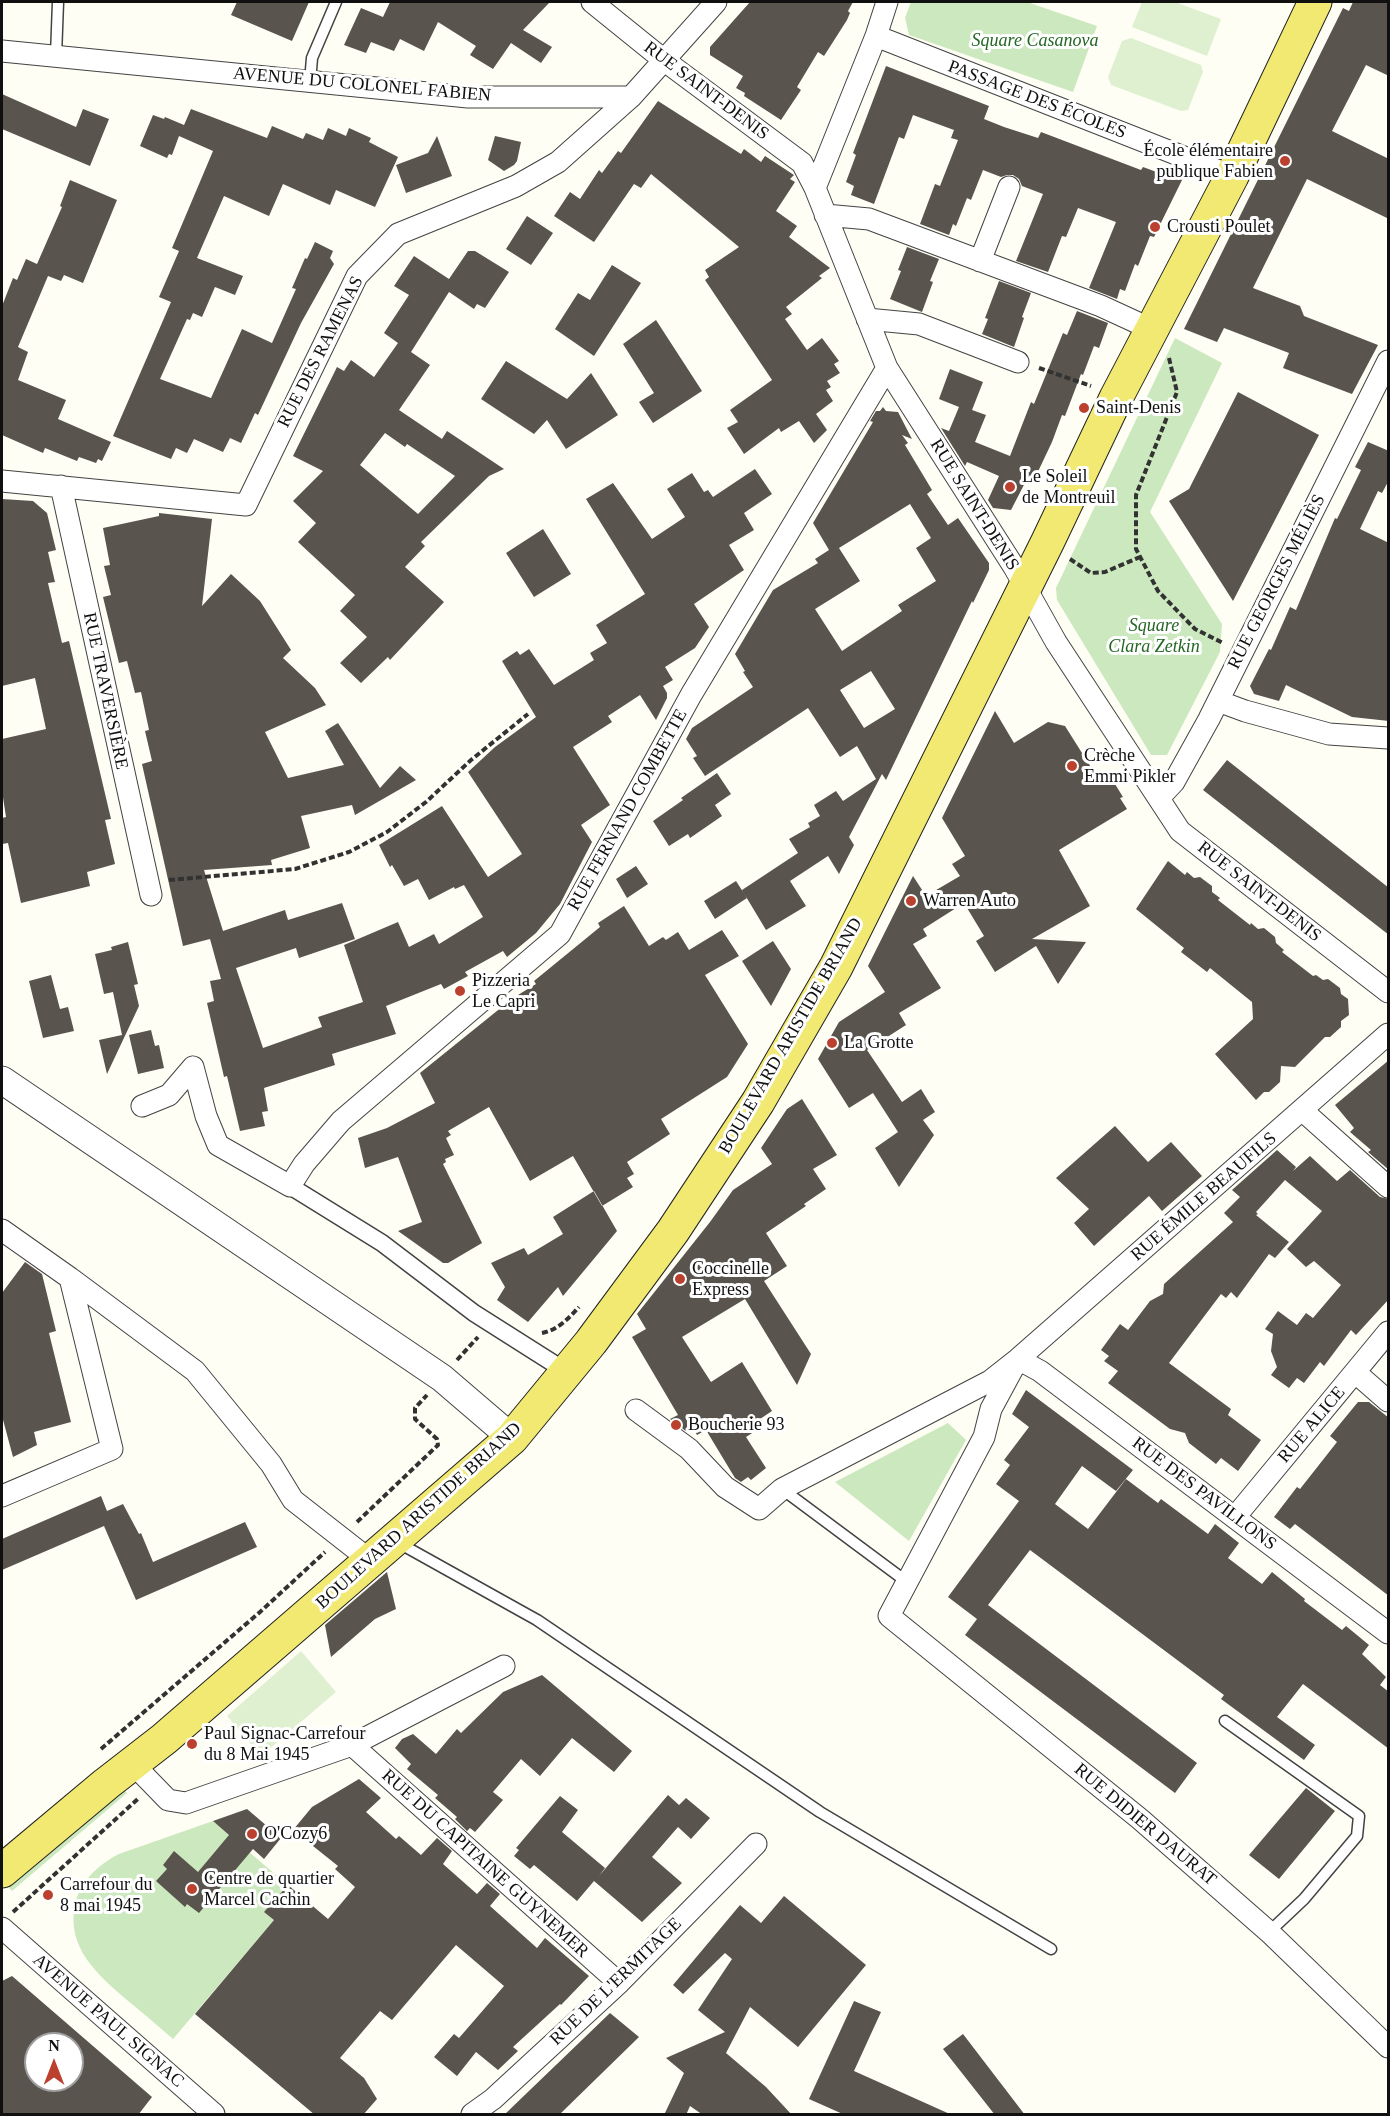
<!DOCTYPE html>
<html>
<head>
<meta charset="utf-8">
<style>
	body { margin:0 }
	#map { position:relative; width:1390px; height:2116px; overflow:hidden; background:#fefef4; font-family:Georgia,serif }
	canvas { display:block }
	.frame { position:absolute; inset:0; border:3px solid #101010; pointer-events:none }
	.north { position:absolute; left:24px; top:2032px; width:60px; height:60px; box-sizing:border-box; background:#fff; border:2px solid #9f9f9f; border-radius:50%; rotate:0deg; font-size:16px; font-weight:700; line-height:24px; text-align:center; color:#101010 }
	.north::after { content:''; display:block; margin:auto; width:21px; height:27px; background:#bb412e; clip-path:polygon(50% 0,100% 100%,50% 72%,0 100%) }
</style>
</head>
<body>
<div id="map">
<canvas width="1390" height="2116"></canvas>
<div class="frame"></div>
<div class="north">N</div>
</div>
<script>
const g = document.querySelector('canvas').getContext('2d');
g.lineJoin = 'round';
function paint(path, color) { g.fillStyle = color; g.fill(path, 'evenodd'); }
function strokePath(path, color, width, dash) { g.strokeStyle = color; g.lineWidth = width; g.lineCap = dash ? 'butt' : 'round'; g.setLineDash(dash || []); g.stroke(path); }
function drawText(font, color, halo, rows, align = 'center') {
  g.font = font + ' Georgia,serif'; g.lineWidth = 6; g.setLineDash([]); g.textBaseline = 'middle'; g.strokeStyle = halo; g.fillStyle = color; for (const [text, x, y, turn = 0] of rows) {
    g.save(); g.translate(x, y); g.rotate((+turn || 0) * Math.PI / 180); g.textAlign = isNaN(turn) ? turn : align; if (halo) g.strokeText(text, 0, 0); g.fillText(text, 0, 0); g.restore();
  }
}
const green = new Path2D(`
	M911,2h116l70,24 -24,66 -164,-57 -4,-17z
	M1175,338l47,25 -72,149 72,112 -2,28 -53,103h-16l-94,-155 -1,-12z
	M948,1423l18,17 -57,101 -74,-59z
	M120,1785l7,8 -115,98 -8,-9z
	M213,1821l84,72 -124,146c-15,-13 -30,-26 -46,-39 -29,-25 -61,-52 -52,-95 5,-24 23,-40 44,-51z`);
const pitch = new Path2D(`
	M1142,2h33l46,17 -14,37 -75,-29z
	M1131,38l70,27 2,7 -15,38 -7,1 -70,-26 -3,-8 14,-36z
	M301,1651l35,41 -75,64 -34,-40z`);
const building = new Path2D(`
	M237,2h72l-17,39 -61,-26z
	M390,2h160l-27,28 29,17 -11,16 -30,-20 -18,26 -23,-14 6,-9 -38,-24 -14,29 -24,-12 -6,12 -23,-9 -5,11 -22,-8 17,-37 22,9z
	M750,2h103l-5,9 2,2 -3,7 -23,36 -6,-4 -21,35 4,3 -20,30 -37,-24 1,-3 -9,-5 7,-12 -33,-21v-8z
	M1353,2h36v74l-23,-11 -34,66 57,28v60l-82,-40 -54,109 47,18 4,10 74,29 -26,49 -69,-26 6,-15 -65,-25 -7,14 -33,-13 159,-321 6,3z
	M886,66l103,40 -5,13 20,8 34,11 3,-6 100,38 2,-3 19,7 1,-4 20,8 -29,59 -4,-1 -12,30 -3,-2 -10,27 -5,-2 -3,10 -28,-11 27,-66 -38,-14 -12,29 -4,-1 -14,36 -32,-11 27,-67 -21,-8 -3,-7 -6,-4h-6l-6,2 -18,-7 -12,30 -4,-2 -11,28 -3,-2 -4,11 -29,-11 15,-40 5,2 18,-46 -7,-2 3,-8 -41,-15 -9,24 -5,-2 -25,67 -23,-9 3,-9 -8,-4 10,-27 -3,-2z
	M2,94l74,33 7,-18 26,10 -19,47 -88,-37z
	M658,101l83,53 3,-5 17,13 4,-6 29,19 -4,4 5,3 -19,29 21,15 -8,11 41,31 -11,8 3,2 -36,29 6,7 -7,5 22,31 15,-12 17,23 -5,3 6,9 -13,8 4,6 -5,3 7,11 -17,13 11,16 -13,13 -15,-22 -18,11 -2,-4 -35,26 -17,-26 11,-6 -8,-12 42,-30 -67,-100 4,-3 -4,-7 34,-23 -88,-73 -10,14 -7,-4 -40,58 -40,-26 16,-24 10,7 19,-29 3,3 16,-22 3,2z
	M191,109l76,29 5,-12 31,13 3,-6 17,7 5,-12 18,8 3,-8 22,10 -2,4 29,15 -23,50 -39,-17 -6,15 -47,-21 -14,32 -45,-20 -27,62 46,18 -8,19 -20,-8 -13,30 -9,-4 -3,7 -3,-1 -27,60 51,19 31,-69 30,14 24,-54 -4,-1 13,-30 2,1 8,-17 18,9 -3,7 4,6 -33,59 -43,92 -3,-2 -14,30 -11,-5 -7,14 -29,-13 -7,14 -11,-5 -5,11 -58,-23 58,-134 -12,-5 20,-46 -7,-3 41,-97 -34,-15 -7,19 -3,-1 -2,4 -27,-12 13,-31 11,4 1,-2 19,8 -3,7z
	M437,136l15,40 -46,17 -10,-28 32,-12z
	M495,136l26,6 -4,19 -3,4 -10,6 -16,-11z
	M70,180l47,20 -34,83 -19,-8 -3,6 -13,-5 -30,71 10,5 -10,28 48,20 -8,19 53,23 -9,19 -4,-2 -2,4 -17,-6 -2,4 -32,-13 -2,5 -41,-18v-129l11,-28 4,2 9,-21 11,5 25,-57 -2,-1z
	M527,216l26,17 -22,32 -25,-16z
	M907,247l32,12 -9,22 3,1 -11,30 -32,-13 11,-28 -3,-1z
	M468,251h7l34,21 -24,36 -8,-4 -3,5 -25,-17 -38,60 19,13 -31,45 43,29 5,-8 57,38 -15,7 -68,66 4,4 -20,21 39,35 -54,58 -2,-3 -27,26 -21,-20 27,-26 -27,-26 15,-16 -57,-53 18,-19 -23,-22 30,-30 -30,-15 44,-89 7,4 7,-11 23,17 24,-34 -14,-10 25,-38 -15,-9 20,-30 35,23zM385,433l20,14 2,-3 48,32 -37,38 -58,-49z
	M612,265l29,18 -47,73 -39,-27 23,-36 12,7z
	M999,281l32,12 -9,24 2,1 -10,29 -32,-13 6,-15 -3,-1z
	M1077,311l31,12 -9,25 -5,-2 -11,29 -2,-1 -16,42 -3,-1 -10,27 -18,38 -6,-3 -17,33 -18,-2 -5,-8 11,-24 -32,-14 -2,4 -24,-38 8,3 10,-24 -20,-8 11,-30 33,13 -11,28 14,5 -11,27 35,14 21,-54 3,2 29,-71 4,2z
	M656,320l46,71 -49,32 -14,-21 15,-9 -31,-49z
	M506,361l61,38 24,-26 27,42 -52,34 -19,-29 -13,14 -53,-35z
	M1238,392l81,43 -86,166 -64,-100 20,-12z
	M883,407l3,4 12,1 14,27 -10,-4 6,8 -3,2 27,45 -5,4 21,31 10,-7 31,45v7l-16,33 -1,-2 -86,179 -4,-6 -33,63 5,8 -15,29 -11,-18 -38,25 16,25 -40,24 -24,-40 56,-37 -9,-14 21,-12 -2,-4 12,-7 -6,-11 22,-14 7,10 33,-22 -19,-33 -17,11 -32,-49 -103,68 -12,-18 4,-2 -11,-17 6,-11 61,-41 -10,-15 2,-1 -10,-17 38,-64 45,-27 -3,-4 14,-9 -16,-27 60,-101 -3,-1 6,-10h4zM910,504l21,34 -15,10 20,33 -38,24 4,6 -60,40 -27,-42 45,-28 -21,-33zM871,671l24,38 -31,19 -24,-38z
	M1368,442l21,9v29l-7,13 -4,-2 -18,38 29,14v178l-37,-4 -66,-32 -7,16 -25,-7 -4,-8 19,-37 2,1 19,-43 6,3 39,-92 2,1 24,-49 -6,-3z
	M755,469l17,25 -28,19 10,17 -25,15 15,25 -50,34 15,23 -14,21 -30,19 8,13 -10,6 4,7v5l-11,22 -16,-25 -32,21 4,6 -39,25 37,58 -29,20 11,17 -32,62 -24,29 -29,24 -4,-6 -38,21 3,4 -24,13 -3,-5 -55,22 10,28 -64,20 3,11 -71,23 4,23 -6,1 3,14 -25,5 -13,-55 -3,1 -17,-74 7,-2 -4,-20 11,-2 -11,-40 -27,7 -41,-182 10,-3 -7,-30 4,-1 -8,-38 -6,1 -8,-32 -8,2 -16,-66 8,-2 -7,-29 6,-1 -7,-37 56,-12v-3l53,6 -10,87 29,-32 29,27 31,49 -8,8 32,30 11,17 -61,27 23,46 56,-13 -19,-34 13,-8 42,65 20,-22 16,14 -61,35 -3,-10 -51,11 9,32 -39,12 1,5 -68,5 19,61 62,-21 3,10 54,-17 13,36 -56,19 -3,-10 -60,20 27,80 59,-21 -4,-10 45,-15 -19,-57 54,-23 11,25 25,-13 5,10 44,-27 -19,-32 -9,4 -1,-2 -25,13 -11,-21 -14,7 -12,-21 -2,2 -11,-22 63,-39 46,71 34,-23 -54,-82 27,-25 41,-30 -34,-56 15,-10 3,4 9,-6 25,36 40,-25 -4,-7 17,-10 -11,-18 49,-31 -59,-95 27,-16 39,56 33,-22 -18,-28 25,-16 12,19 4,-2 5,7z
	M2,499l31,2 14,12 9,37 -8,2 7,30 -7,1 14,60 7,-2 42,178 -6,1 10,44 -28,8 3,14 -69,17 -13,-60 -6,1v-26l4,-1 -4,-26v-52l44,-10 -11,-51 -33,8z
	M543,529l28,45 -37,23 -28,-44z
	M995,711l19,32 34,-21 17,4 29,46 16,4 13,21 -3,1 7,11 -68,41 31,56 -58,33 54,3 -28,42 -22,-38 -41,26 -19,-31 8,-5 -20,-33 -41,26 4,7 -14,8 28,44 -42,25 7,12 -39,25 35,52 19,-13 14,23 -12,8 11,15 -35,52 -24,-39 23,-16 -25,-39 -24,15 -31,-49 21,-37 46,-30 -17,-26 45,-90 13,20 34,-20 -8,-12 13,-8 -23,-38z
	M1227,760l162,128v47l-186,-145z
	M717,773l14,21 -16,11 7,11 -32,22 -2,-4 -19,12 -16,-25 30,-21 -2,-2z
	M1168,861l17,14 2,-3 7,6 6,-1 12,9v6l8,6 -2,2 32,25 1,-2 7,6 6,-1 11,9 1,6 8,7 -2,2 31,24 3,-1 7,5 5,-1 12,9 1,6 7,5 1,16 -8,6v6l-11,10h-5l-30,30 -14,-1 -1,16 -11,10h-5l-8,8 -41,-46 38,-35 -1,-17 -42,-34 -3,4 -26,-20 3,-4 -48,-39z
	M636,866l12,18 -21,14 -11,-19z
	M736,881l11,17 -32,21 -11,-18z
	M624,906l25,40 14,-9 3,3 12,-8 11,18 33,-20 17,26 -34,19 43,69 -21,33 -66,42 9,15 -43,28 7,12 -7,4 6,9 -31,19 -29,-50 -43,25 -41,-74 -41,24 3,4 -5,3 8,17 -9,4 1,3 -3,2 39,79 -34,20h-5l-45,-32 24,-9 -24,-65 -33,11 -7,-30 29,-10 48,-25 -15,-30 93,-75 23,-14 -2,-3 66,-54 -2,-4z
	M773,941l18,28 -20,37 -29,-45z
	M128,942l10,42 -4,1 5,21 -32,68 -8,-34 23,-5 -9,-43 -9,2 -9,-40 17,-4 -1,-3z
	M51,975l9,34 8,-2 6,24 -31,7 -14,-57z
	M151,1030l4,16 4,-1 5,23 -26,6 -9,-39z
	M1389,1060v110l-21,-18 3,-2 -21,-18 4,-4 -19,-23z
	M802,1099l35,56 -24,14 13,20 -22,15 2,2 -40,27 21,33 -23,15 47,73 -14,31 -52,-86 -63,38 29,45 31,-20 30,49 -15,10 6,5 -17,11 20,31 -15,12 -3,-3 -7,5 -6,-4 -29,-48 -9,5 -4,-7 -6,4 -17,-13 8,-4 -46,-78 14,-8 -9,-15 73,-92 23,-32 39,-26 -11,-16 26,-39z
	M1115,1126l33,36 23,-20 31,34 -40,35 -13,-15 -55,50 -20,-23 15,-14 -33,-31z
	M1277,1150l19,17 -3,4 17,-15 27,25 13,-11 30,27 9,2v100l-33,36 -5,-5 -27,36 -4,-4 -16,21 -7,-5 -8,10 -18,-13 6,-8 -6,-16 2,-17 -8,-5 13,-18 19,14 9,-12 7,5 28,-33 -27,-24 -8,6 -19,-18 35,-38 -37,-31 -29,32 2,2 -2,1 33,27 -14,16 -6,-4 -32,44 -6,-6 -5,6 -5,-4 -52,69 62,46 -3,6 33,25 -23,31 -17,-13 -5,6 -27,-21 -4,-10 -15,-4 -62,-46 10,-12 -14,-10 5,-5 -8,-6 19,-26 8,6 22,-29 13,-7 1,-10 69,-62 -9,-9 16,-16 -8,-7z
	M594,1191l23,40 -54,65 -5,-9 -30,35 -31,-22 8,-13 -14,-24 33,-15 4,7 35,-21 -10,-17z
	M25,1262l17,12 14,57 -7,2 22,89 -37,10 3,13 -24,12 -11,-41v-123z
	M1026,1390l107,80 -17,21 -34,-25 -27,38 33,25 38,-50 32,24 3,-4 47,35 7,-10 24,19 -11,15 34,26 10,-12 33,27 -1,2 38,29 4,-4 23,19 -7,9 24,23 -6,8 9,7v57l-86,-65 -26,33 38,28 -11,15 -83,-61 3,-4 -194,-145 -45,59 3,-4 209,158 -22,30 -210,-158 12,-16 -29,-22 71,-96 -23,-17 14,-19 -6,-5 25,-33 -17,-13z
	M1358,1402h11l20,16v178l-94,-72 -5,5 -16,-12 23,-30 3,2 37,-47 -7,-6z
	M101,1496l6,15 16,-7 16,30 2,-1 12,29 92,-40 12,25 -121,53 -32,-74 -102,44v-31z
	M387,1572l9,37 -21,10 -44,38 -6,-32z
	M542,1675l90,76 -18,21 -42,-34 -32,38 -19,-17 -28,33 10,8 -28,32 -5,-4 -3,3 -12,-12 2,-2 -22,-19 3,-3 -31,-26 4,-5 -16,-16 7,-9 11,-5 23,20 21,-25 4,4 42,-41z
	M359,1779l22,19 -15,14 30,27 3,-3 22,19 16,-17 15,13 -9,13 34,30 10,-11 13,11 -10,12 47,42 8,-10 44,38 -28,29 -1,-1 -47,43 5,4 -20,19 -22,-18 -19,24 -23,-19 20,-23 5,4 45,-52 -48,-41 -64,75 -12,-9 -40,47 24,20 13,21 -14,16h-48l-120,-101 79,-94 -10,-8 24,-27 40,34 27,-32 -20,-18 3,-3 -45,-36 19,-23z
	M1306,1788l29,23 -56,68 -30,-24z
	M668,1795l11,10 7,-7 24,20 -19,21 -13,-12 -26,30 30,26 -40,39 -48,-41 -17,20 -43,-36 -4,4 -16,-13 5,-6 -3,-2 44,-52 18,14 -16,22 43,36 -6,8z
	M247,1809l34,29 -17,21 -11,-10 -54,64 -12,-9 -2,3 -29,-26 11,-12 -4,-4 11,-14 24,21 31,-37 -16,-14z
	M784,1896l82,69 -68,82 -48,-40 -24,46 40,34 26,28h-89l-13,-9 -4,9h-22l20,-42 -18,-15 59,-26 -27,-22 34,-51 -7,-6 -42,41 -10,-9 67,-80 21,18z
	M12,1976l140,121 -14,18h-136v-134zM36,2044h36v36h-36z
	M854,2001l27,11 -27,59 98,44h-107l-36,-16z
	M610,2013l29,24 -80,78h-55z
	M963,2034l62,81h-30l-52,-66z`);
const path = new Path2D(`
	M1169,358l8,34 -41,103v54l22,42 37,38 28,14
	M1039,368l52,18
	M1070,559l21,14 14,-1 35,-15
	M169,880l126,-11 54,-17 38,-20 39,-30 45,-42 57,-46
	M542,1333c16,-3 27,-15 37,-26
	M457,1360l21,-23
	M357,1522l81,-77 -1,-6 -22,-20v-11l12,-13
	M101,1749l159,-137 65,-60
	M13,1912l126,-114`);
const service = new Path2D(`
	M56,56l2,-54
	M310,82l2,-24 24,-56
	M782,1489l125,93
	M397,1542l140,78 283,192 231,137
	M1225,1721l134,95 -2,20 -53,63 -35,33`);
const pedestrian = new Path2D(`
	M290,1186l92,57 92,70 93,59`);
const minor = new Path2D(`
	M592,2l73,59 137,102 13,25 72,180 127,199 42,75 124,189 208,161
	M876,36l356,140
	M2,51l466,46h163
	M815,188l61,-152 11,-34
	M825,215l44,4 232,87 50,23
	M980,261l29,-74
	M867,319l52,5 99,38
	M2,481l244,24 111,-229 41,-42 118,-48 42,-24 73,-65 85,-95
	M61,486l90,409
	M1218,701l27,10 84,23 59,4
	M1159,798l15,-16 35,-63 179,-358
	M193,1067l13,49 12,29 72,41 14,-22 37,-43 219,-187 131,-239 196,-327
	M142,1106l27,-11 24,-28
	M1303,1111l85,76
	M2,1230l68,48 125,93 76,93 22,36 78,61
	M1356,1373l32,28
	M636,1410l53,39 36,38 34,22 23,-20 208,-108 28,-22 370,-325
	M2,1496l110,-47 -42,-171
	M1235,1517l153,-185
	M1388,1633l-348,-262 -22,-12 -27,50 -7,28 -95,179 251,203 129,113 119,115
	M352,1745l267,238
	M133,1764l35,36 18,3 166,-58 152,-79
	M2,1928l212,186
	M472,2114l21,-15 126,-116 137,-139`);
const tertiary = new Path2D(`
	M2,1080l440,298 70,60`);
const primary = new Path2D(`
	M2,1871l104,-87 58,-45 348,-301 79,-96 82,-111 85,-129 78,-135 212,-426 68,-143 116,-222 83,-174`);
const markers = [
	[1285,161,6,"#bb412e"],
	[1155,227,6,"#bb412e"],
	[1084,408,6,"#bb412e"],
	[1010,487,6,"#bb412e"],
	[1072,766,6,"#bb412e"],
	[911,901,6,"#bb412e"],
	[460,991,6,"#bb412e"],
	[832,1043,6,"#bb412e"],
	[680,1279,6,"#bb412e"],
	[676,1425,6,"#bb412e"],
	[192,1744,6,"#bb412e"],
	[252,1834,6,"#bb412e"],
	[192,1889,6,"#bb412e"],
	[48,1895,6,"#bb412e"]
];
const parkNames = [
	["Square Casanova",1035,41],
	["Square",1154,626],
	["Clara Zetkin",1154,647]
];
const streetNames = [
	["AVENUE DU COLONEL FABIEN",362,85,5],
	["RUE SAINT-DENIS",706,91,37],
	["PASSAGE DES ÉCOLES",1037,100,21],
	["RUE DES RAMENAS",321,352,-63],
	["RUE SAINT-DENIS",974,505,58],
	["RUE GEORGES MÉLIÈS",1277,582,-63],
	["RUE TRAVERSIÈRE",105,691,78],
	["RUE FERNAND COMBETTE",628,810,-61],
	["RUE SAINT-DENIS",1259,892,38],
	["BOULEVARD ARISTIDE BRIAND",791,1036,-60],
	["RUE ÉMILE BEAUFILS",1204,1197,-41],
	["RUE ALICE",1312,1425,-50],
	["RUE DES PAVILLONS",1204,1494,37],
	["BOULEVARD ARISTIDE BRIAND",419,1516,-42],
	["RUE DIDIER DAURAT",1145,1825,40],
	["RUE DU CAPITAINE GUYNEMER",485,1864,42],
	["RUE DE L'ERMITAGE",616,1982,-44],
	["AVENUE PAUL SIGNAC",108,2021,41]
];
const poiNames = [
	["École élémentaire",1273,151,"right"],
	["publique Fabien",1273,172,"right"],
	["Crousti Poulet",1167,227],
	["Saint-Denis",1096,408],
	["Le Soleil",1022,477],
	["de Montreuil",1022,498],
	["Crèche",1084,756],
	["Emmi Pikler",1084,777],
	["Warren Auto",923,901],
	["Pizzeria",472,981],
	["Le Capri",472,1002],
	["La Grotte",844,1043],
	["Coccinelle",692,1269],
	["Express",692,1290],
	["Boucherie 93",688,1425],
	["Paul Signac-Carrefour",204,1734],
	["du 8 Mai 1945",204,1755],
	["O'Cozy6",264,1834],
	["Centre de quartier",204,1879],
	["Marcel Cachin",204,1900],
	["Carrefour du",60,1885],
	["8 mai 1945",60,1906]
];
paint(green, '#cce8be');
paint(pitch, '#dff0d0');
paint(building, '#59544d');
strokePath(service, '#434343', 13);
strokePath(pedestrian, '#434343', 19);
strokePath(minor, '#434343', 23);
strokePath(tertiary, '#434343', 29);
strokePath(primary, '#212121', 35);
strokePath(path, '#323232', 4, [6, 3]);
strokePath(service, '#fff', 10);
strokePath(pedestrian, '#fff', 16);
strokePath(minor, '#fff', 21);
strokePath(tertiary, '#fff', 27);
strokePath(primary, '#f1e971', 33);
for (const [x, y, r, color] of markers) { const dot = new Path2D(); dot.arc(x, y, r, 0, 2 * Math.PI); g.fillStyle = color; g.fill(dot); strokePath(dot, '#fff', 2); }
drawText('italic 18px', '#246623', '#fff', parkNames);
drawText('18px', '#101010', '#fff', streetNames);
drawText('18px', '#101010', '#fff', poiNames, 'left');
</script>
</body>
</html>
